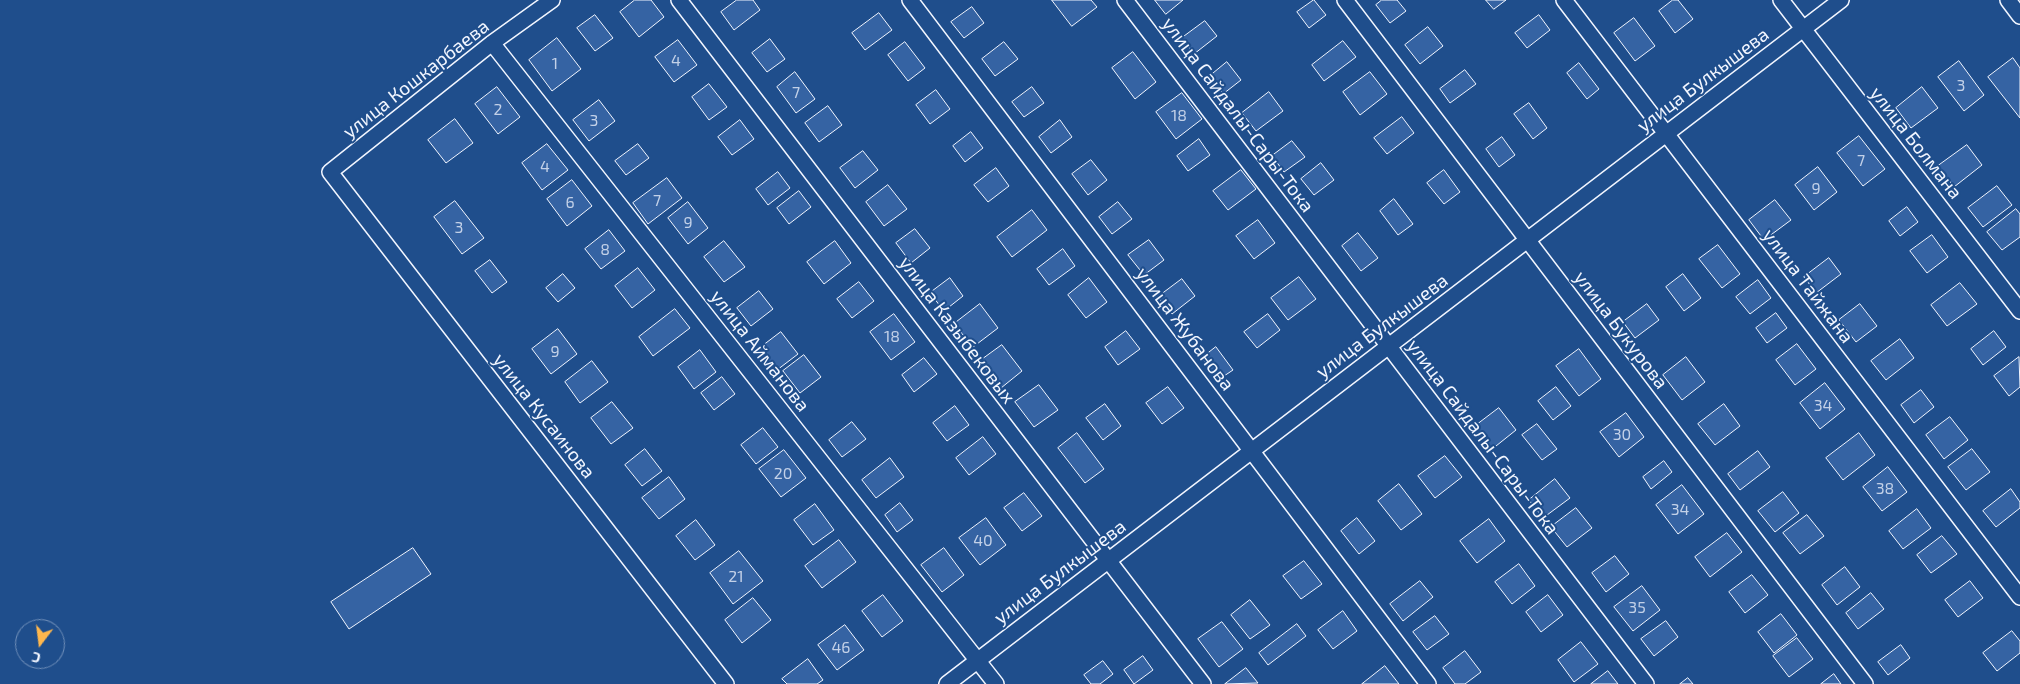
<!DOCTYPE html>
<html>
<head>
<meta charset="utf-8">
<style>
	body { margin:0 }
	#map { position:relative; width:2020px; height:684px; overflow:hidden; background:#1f4e8c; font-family:"Exo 2",sans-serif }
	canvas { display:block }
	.north { position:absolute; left:15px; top:619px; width:50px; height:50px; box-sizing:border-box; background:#1f4e8c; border:1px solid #7391ba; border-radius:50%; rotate:195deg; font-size:14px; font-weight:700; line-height:20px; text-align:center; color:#f2f6ff }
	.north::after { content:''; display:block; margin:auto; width:18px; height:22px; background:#ffb74d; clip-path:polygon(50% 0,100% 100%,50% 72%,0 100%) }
</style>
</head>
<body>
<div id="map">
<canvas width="2020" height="684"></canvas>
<div class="north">С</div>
</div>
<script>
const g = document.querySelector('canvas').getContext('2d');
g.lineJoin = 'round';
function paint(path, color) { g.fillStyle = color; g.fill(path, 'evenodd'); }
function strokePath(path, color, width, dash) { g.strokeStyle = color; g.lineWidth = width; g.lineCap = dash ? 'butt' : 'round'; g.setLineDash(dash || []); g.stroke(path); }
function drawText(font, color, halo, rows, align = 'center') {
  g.font = font + ' "Exo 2",sans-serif'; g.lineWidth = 4; g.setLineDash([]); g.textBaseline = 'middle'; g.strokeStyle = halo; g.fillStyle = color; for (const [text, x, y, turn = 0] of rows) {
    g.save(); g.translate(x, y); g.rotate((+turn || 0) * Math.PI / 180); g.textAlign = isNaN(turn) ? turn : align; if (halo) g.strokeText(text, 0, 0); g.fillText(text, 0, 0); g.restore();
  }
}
const building = new Path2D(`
	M635,0h16l13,17 -25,20 -19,-25z
	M737,0h16l7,10 -26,20 -13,-18z
	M1052,0h39l6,7 -25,19z
	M1155,0h28l-17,14z
	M1314,0l12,15 -17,13 -12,-16z
	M1382,0h15l9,11 -16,12 -14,-18z
	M1486,0h20l-12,9z
	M1673,0h5l15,19 -18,14 -16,-22z
	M972,7l12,16 -20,15 -13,-16z
	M879,13l13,17 -27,20 -13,-17z
	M595,15l18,23 -18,13 -18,-23z
	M1539,15l11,15 -23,18 -12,-15z
	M1634,18l21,28 -20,15 -21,-28z
	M1205,21l12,15 -23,18 -12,-16z
	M1428,27l15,19 -23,18 -15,-19z
	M557,38l24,31 -29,22 -23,-31z
	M770,39l15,20 -18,13 -15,-19z
	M678,40l19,25 -23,17 -19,-25z
	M1343,41l13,16 -32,24 -12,-16z
	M905,42l20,26 -17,13 -20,-26z
	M1004,42l14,17 -23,17 -13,-17z
	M1133,52l23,30 -21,17 -23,-31z
	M2013,58l7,10v50l-32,-41z
	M1959,61l25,34 -20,16 -26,-34z
	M1227,62l14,18 -18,14 -13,-18z
	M1579,63l20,26 -12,10 -20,-26z
	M1465,70l11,14 -26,19 -10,-14z
	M795,72l20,27 -19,14 -19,-26z
	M1370,72l17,22 -27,21 -17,-23z
	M709,84l18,23 -18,13 -17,-23z
	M497,87l23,30 -22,17 -23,-30z
	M1032,87l12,16 -20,14 -12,-15z
	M1922,87l16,21 -27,20 -15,-20z
	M936,90l14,19 -20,15 -14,-19z
	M1269,92l14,19 -27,20 -14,-18z
	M1182,93l20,26 -26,20 -20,-27z
	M599,100l16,21 -26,20 -16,-21z
	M1529,103l18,25 -14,11 -19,-25z
	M828,106l14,19 -23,17 -14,-19z
	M1402,117l12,16 -27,21 -13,-16z
	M455,119l18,24 -27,20 -18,-23z
	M740,120l14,19 -22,16 -14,-18z
	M1060,120l12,17 -21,16 -12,-16z
	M971,132l12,16 -18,14 -12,-16z
	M1859,136l26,33 -22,17 -26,-33z
	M1502,137l13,18 -16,12 -13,-18z
	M1199,139l11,16 -22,16 -11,-15z
	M1292,141l13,16 -21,15 -12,-16z
	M547,144l21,26 -26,20 -20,-27z
	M638,144l11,14 -23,17 -11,-14z
	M1967,145l15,20 -28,22 -16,-21z
	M863,151l15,19 -23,18 -15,-20z
	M1091,160l16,20 -19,15 -16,-21z
	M1321,163l13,17 -20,15 -13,-16z
	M1818,167l19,25 -23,18 -19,-25z
	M996,168l13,18 -21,16 -14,-17z
	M1241,170l15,19 -28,21 -15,-19z
	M1444,170l16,22 -16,12 -17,-21z
	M778,172l12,16 -22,17 -12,-16z
	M667,178l15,20 -34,26 -15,-21z
	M572,180l20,26 -25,20 -20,-27z
	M888,185l19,24 -23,17 -18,-24z
	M1997,186l15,19 -29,22 -15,-19z
	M799,191l12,16 -22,17 -12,-16z
	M1394,199l19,25 -15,11 -18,-24z
	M1775,200l16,20 -27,20 -15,-20z
	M455,201l29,37 -22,16 -28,-37z
	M688,202l20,26 -20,16 -20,-26z
	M1118,202l14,17 -20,15 -13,-17z
	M1907,207l11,15 -18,14 -11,-15z
	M2016,209l4,5v23l-18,13 -15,-18z
	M1032,210l15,20 -35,27 -15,-20z
	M1258,220l17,23 -21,16 -18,-23z
	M915,229l15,19 -19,15 -15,-20z
	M609,230l16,21 -24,18 -16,-20z
	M1358,233l20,25 -17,13 -19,-25z
	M1932,235l16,22 -21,16 -17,-22z
	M1149,240l15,20 -20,15 -16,-20z
	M724,241l21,26 -21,15 -20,-25z
	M835,241l16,22 -27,21 -17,-22z
	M1718,245l22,29 -18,14 -23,-29z
	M1063,249l12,17 -26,19 -12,-16z
	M1829,258l12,16 -25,19 -12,-16z
	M490,260l17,22 -15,11 -17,-22z
	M638,268l17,22 -23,18 -17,-22z
	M563,274l12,14 -17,14 -12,-14z
	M1683,274l18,24 -17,13 -18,-24z
	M1299,277l17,22 -28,21 -17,-22z
	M950,278l13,18 -19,15 -14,-18z
	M1089,278l18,24 -21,16 -18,-23z
	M1182,279l13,17 -23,18 -14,-17z
	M1758,280l13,18 -21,16 -14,-17z
	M859,282l15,19 -22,17 -15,-19z
	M1960,283l17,21 -30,22 -16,-21z
	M759,291l14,18 -22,17 -14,-18z
	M980,304l18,24 -25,19 -19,-23z
	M1647,304l12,16 -24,18 -12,-16z
	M1860,304l17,22 -21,16 -17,-22z
	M675,309l15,19 -37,28 -14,-19z
	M1776,313l11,15 -20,15 -11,-15z
	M894,314l21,28 -24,18 -21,-28z
	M1268,314l12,16 -23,18 -13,-16z
	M558,329l19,25 -26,20 -19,-25z
	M1126,331l14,18 -22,16 -13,-18z
	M1994,331l12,16 -23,18 -12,-16z
	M781,332l17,22 -21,16 -17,-22z
	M1900,339l14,19 -28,22 -15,-19z
	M1797,344l19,25 -21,16 -19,-25z
	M1002,345l20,26 -21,17 -21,-27z
	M1216,347l17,23 -15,10 -16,-22z
	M1579,349l22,30 -22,17 -23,-30z
	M700,350l16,22 -22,17 -16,-22z
	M804,355l17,22 -21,16 -17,-22z
	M1686,357l19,25 -23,18 -19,-25z
	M2019,357l1,30 -11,9 -15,-20z
	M924,358l13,16 -23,18 -12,-17z
	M592,361l16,21 -28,21 -15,-21z
	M722,377l13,17 -21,16 -13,-17z
	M1825,383l20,26 -25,20 -20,-26z
	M1039,385l19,25 -24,17 -19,-25z
	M1168,387l16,21 -22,16 -16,-21z
	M1556,387l15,19 -18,14 -15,-19z
	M1921,390l13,17 -20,16 -13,-18z
	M612,402l21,26 -22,16 -20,-26z
	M1105,404l16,22 -18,14 -17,-22z
	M1724,404l16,22 -25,19 -17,-21z
	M955,406l14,19 -22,16 -14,-18z
	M1499,408l17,22 -25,20 -17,-23z
	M1626,413l18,24 -25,20 -19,-25z
	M1950,417l18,23 -24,19 -18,-24z
	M852,422l14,17 -24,18 -13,-17z
	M1537,424l20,25 -15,11 -20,-25z
	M763,428l15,19 -22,17 -15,-19z
	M1077,433l27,36 -19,14 -27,-35z
	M1859,433l16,22 -32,25 -17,-22z
	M983,437l13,17 -27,21 -13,-17z
	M645,449l17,22 -20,15 -17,-21z
	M1972,449l18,23 -24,18 -18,-23z
	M784,450l22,28 -25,19 -22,-28z
	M1758,451l12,16 -30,23 -12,-16z
	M1445,456l17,21 -27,21 -17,-22z
	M890,458l14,19 -28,21 -14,-18z
	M1664,461l8,11 -21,17 -8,-12z
	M1888,467l19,25 -25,19 -19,-24z
	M669,477l16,22 -26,20 -17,-21z
	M1555,479l15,19 -27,20 -14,-18z
	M1399,484l23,30 -21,16 -23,-29z
	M1682,485l22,29 -26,20 -22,-29z
	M2011,489l9,13v6l-24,19 -13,-16z
	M1783,492l16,21 -24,19 -17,-21z
	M1024,493l18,23 -20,15 -18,-23z
	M900,503l13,17 -16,12 -12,-17z
	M815,504l19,26 -21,15 -19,-25z
	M1576,508l16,20 -25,19 -16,-20z
	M1917,509l14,19 -28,21 -14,-18z
	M1807,515l17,21 -24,18 -17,-21z
	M986,518l20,27 -26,20 -21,-27z
	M1357,518l18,23 -16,13 -18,-23z
	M1489,519l16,22 -28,22 -17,-22z
	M696,520l19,25 -20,15 -19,-24z
	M1727,533l15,19 -32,25 -15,-20z
	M1942,536l15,18 -26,19 -14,-18z
	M839,540l17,22 -34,26 -17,-22z
	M413,548l18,26 -82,55 -18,-27z
	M944,548l20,27 -22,17 -21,-27z
	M739,551l24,30 -30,23 -23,-31z
	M1615,556l14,18 -23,18 -14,-19z
	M1304,561l18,23 -21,15 -18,-23z
	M1519,564l16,22 -23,18 -17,-22z
	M1845,567l15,20 -23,18 -15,-20z
	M1752,575l16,20 -23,18 -16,-21z
	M1420,581l13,16 -30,24 -13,-17z
	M1970,581l13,17 -25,19 -13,-17z
	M1642,586l18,24 -27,21 -19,-24z
	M1871,593l13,16 -26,20 -12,-16z
	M883,595l20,26 -21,16 -20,-26z
	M1548,595l15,20 -22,17 -15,-20z
	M753,598l18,22 -29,23 -17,-23z
	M1250,600l20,25 -20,14 -19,-24z
	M1343,611l14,20 -24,18 -15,-19z
	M1781,614l16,21 -23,18 -16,-21z
	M1435,616l14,18 -22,16 -14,-18z
	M1666,621l12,16 -24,19 -13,-17z
	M1222,622l21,27 -24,18 -21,-28z
	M1297,624l9,12 -38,29 -9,-12z
	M845,625l19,25 -27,20 -19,-25z
	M2012,631l8,10v12l-23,18 -14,-18z
	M1797,638l16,21 -24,18 -16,-21z
	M1581,642l17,22 -24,18 -16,-22z
	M1901,645l9,13 -22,17 -10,-13z
	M1465,651l16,21 -16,12h-10l-12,-16z
	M1143,656l10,14 -19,14 -10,-14z
	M808,659l15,21 -6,4h-30l-5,-5z
	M1103,661l10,13 -13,10h-9l-7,-9z
	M1385,666l14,18h-37z
	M1246,668l12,15 -33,1z
	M1608,671l10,13h-27z
	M1834,674l7,10h-20z
	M1688,678l5,6h-13z`);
const minor = new Path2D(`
	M552,0l-60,43 -162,129 396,512
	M679,0l524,684
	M910,0l518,684
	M1125,0l521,684
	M1345,0l520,684
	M1564,0l456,597
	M1781,0l239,311
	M2008,0l12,16
	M492,43l504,641
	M947,684l894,-684`);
const numberNames = [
	["4",676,61],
	["1",555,64],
	["3",1961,86],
	["7",796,93],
	["2",498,110],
	["18",1179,116],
	["3",594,121],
	["7",1861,161],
	["4",545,167],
	["9",1816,189],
	["7",657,201],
	["6",570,203],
	["9",688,223],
	["3",459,228],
	["8",605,250],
	["18",892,337],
	["9",555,352],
	["34",1823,406],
	["30",1622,435],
	["20",783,474],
	["38",1885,489],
	["34",1680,510],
	["40",983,541],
	["21",736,577],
	["35",1637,608],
	["46",841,648]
];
const streetNames = [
	["улица Кошкарбаева",416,79,-38],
	["улица Булкышева",1703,80,-37],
	["улица Сайдалы-Сары-Тока",1238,115,53],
	["улица Болмана",1916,143,52],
	["улица Тайжана",1808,286,53],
	["улица Булкышева",1382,326,-37],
	["улица Жубанова",1185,329,53],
	["улица Казыбековых",957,330,53],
	["улица Букурова",1621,330,53],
	["улица Айманова",760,351,52],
	["улица Кусаинова",544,416,52],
	["улица Сайдалы-Сары-Тока",1483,437,53],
	["улица Булкышева",1060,572,-37]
];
paint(building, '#3563a3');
strokePath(building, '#f2f6ff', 1);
strokePath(minor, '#f2f6ff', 18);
strokePath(minor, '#1f4e8c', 15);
drawText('16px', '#c3d1e8', null, numberNames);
drawText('19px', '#f2f6ff', '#1f4e8c', streetNames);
</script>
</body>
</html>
